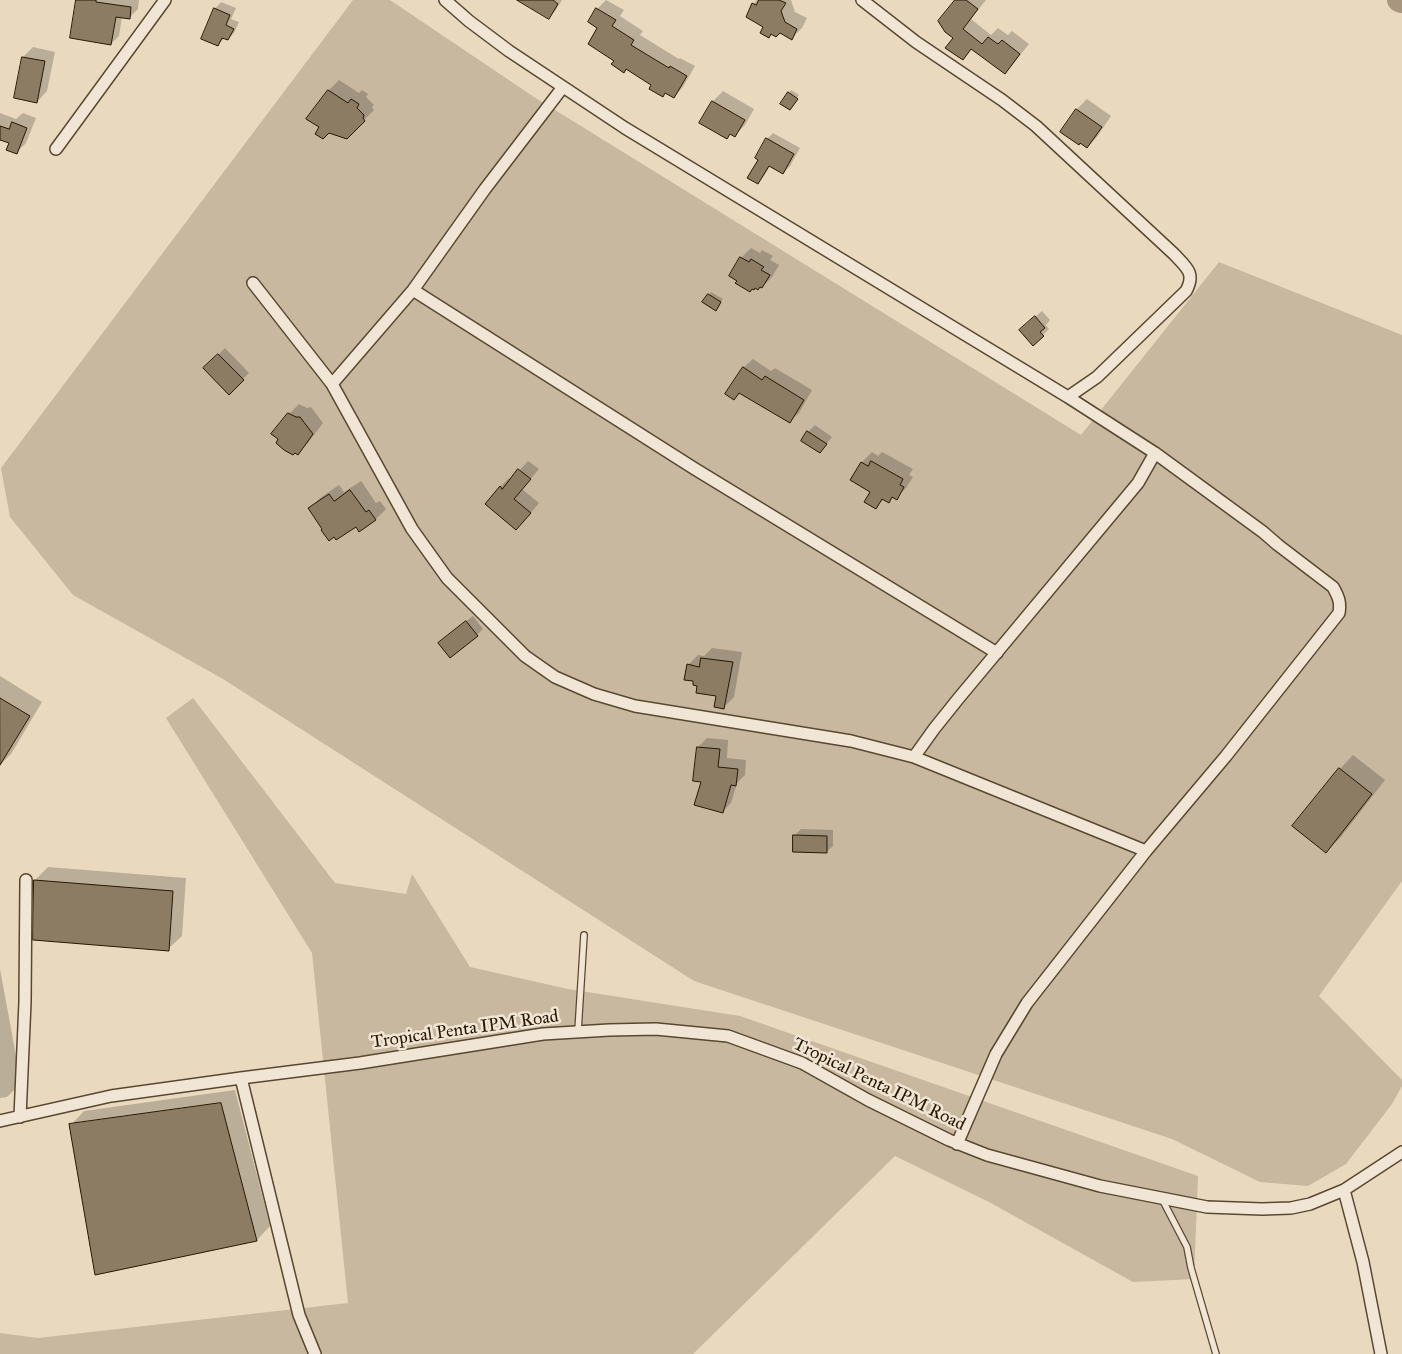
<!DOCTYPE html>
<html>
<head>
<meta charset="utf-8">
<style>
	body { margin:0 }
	canvas { display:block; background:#e9d9bf }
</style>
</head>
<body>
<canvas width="1402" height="1354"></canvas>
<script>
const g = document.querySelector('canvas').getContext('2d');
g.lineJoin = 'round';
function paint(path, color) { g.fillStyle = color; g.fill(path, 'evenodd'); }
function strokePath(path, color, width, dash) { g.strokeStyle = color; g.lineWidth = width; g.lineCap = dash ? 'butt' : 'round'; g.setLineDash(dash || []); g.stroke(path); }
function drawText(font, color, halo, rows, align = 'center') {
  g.font = font + ' "IM FELL Great Primer",serif'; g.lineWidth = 5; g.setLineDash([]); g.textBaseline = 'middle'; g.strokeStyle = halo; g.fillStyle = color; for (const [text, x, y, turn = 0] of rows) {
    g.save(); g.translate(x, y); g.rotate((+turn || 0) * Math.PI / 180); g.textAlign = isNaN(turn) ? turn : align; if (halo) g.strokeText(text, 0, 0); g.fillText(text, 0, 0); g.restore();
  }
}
const green = new Path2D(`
	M353,0h37l144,97 547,338 138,-173 183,73v546l-83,115 83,84v6l-10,18 -46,60 -38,22 -48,-4 -88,-43 -478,-158 -471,-302 -150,-84 -63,-78 -9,-49z
	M193,698l142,185 71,11 6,-20 58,93 98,22 172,27 458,160 -4,103 -61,3 -144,-80 -94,-46 -202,198h-693v-21l38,5 310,-35 -36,-350 -146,-235z`);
const shadow = new Path2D(`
	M77,0h62l-1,9 -9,9 -7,-1 -3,19 -8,8z
	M526,0h36l-7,11 -6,6z
	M606,0l18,10 -4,6 23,15 -3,4 39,24 1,-1 15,8 -12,21 -9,10 -58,-37 -17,-32 -2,-19z
	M757,0h34l4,12 12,6 -5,10 -10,10 -12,-6 -8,2 -3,3 -4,-11 -12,-22z
	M957,0h29l-15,19 20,16 7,-7 10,7 4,-4 17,13 -15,19 -9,10 -33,-24 -9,10 -9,-21z
	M221,2l15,6 -5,11 8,3 -5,11 -6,6 -3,-1 -7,6 -3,-35z
	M33,47l22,5 -8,39 -10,11 -14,-45z
	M339,80l20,13 3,-3 6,4 -2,3 8,8 -2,2 2,3 -28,28 -25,-11 -13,-9 21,-28z
	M791,90l8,5 -7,11 -3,-13z
	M723,91l31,18 -9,16 -10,10 -4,-2 -4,4 -26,-14 12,-22z
	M1087,99l24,17 -14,21 -10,10 -25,-16 15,-22z
	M0,113l16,6 7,-6 13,5 -10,25 -10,10 -6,-11 -10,-3z
	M773,133l27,15 -10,18 -7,7 -13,-7 -6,10 -7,7 3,-23 7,-21z
	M751,248l9,5 2,-3 11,6 -3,4 9,5 -7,12 -10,10 -24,-7 -8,-4 11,-18z
	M711,292l12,7 -7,11 -12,-8z
	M1042,311l8,9 -4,5 3,4 -6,6 -16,-11z
	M225,348l24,25 -20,20 -24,-25z
	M753,359l18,12 4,-3 37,22 -13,23 -10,9 -48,-30 -7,7 9,-31z
	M299,404l8,4 4,-1 12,16 -15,20 -10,10 -9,-39z
	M815,425l17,12 -12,15 -12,-20z
	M872,452l6,4 4,-4 31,17 -4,6 4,2 -7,11 -10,10 -2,-1 -5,4 -5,-2 -9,9 -4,-17 -9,-29z
	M528,461l11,8 -17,20 17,14 -14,17 -25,-33 9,-9 2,2z
	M361,481l15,22 4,-2 6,8 -10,10 -17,11 -3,-4 -46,-18 10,-10 19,-13 5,7z
	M473,616l10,13 -6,6 -31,2z
	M712,648l30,4 -8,45 -10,10 -7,-12 -18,-10 -4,-5 -7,-15 10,-10 6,1z
	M0,676l42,26 -31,52 -11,11z
	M707,738l21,2 -1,18 19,2 -1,15 -8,8 -6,20 -9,9 -19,-31 -8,-1 3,-33z
	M1353,755l32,25 -45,58 -14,13 14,-82z
	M801,829l32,1v16l-7,6 -31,-17z
	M48,867l138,11 -4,58 -14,13 -133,-69z
	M0,969l21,114 -14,14 -7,1z
	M235,1090l35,136 -13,14 -161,34 -25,-149 13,-14z`);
const river = new Path2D(`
	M1399,0l3,1`);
const building = new Path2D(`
	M76,0h20v2l35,5 -1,12 -14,-2 -5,28 -41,-7z
	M517,0h36l5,4 -9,15z
	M759,0h20l7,3 -5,8 4,11 12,7 -5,11 -12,-7 -4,4 -5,-3 -2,4 -9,-5 3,-6 -17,-10 6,-14 4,2z
	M955,0h11l12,9 -15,20 19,15 6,-7 10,7 4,-4 18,14 -15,20 -34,-25 -8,11 -18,-12 8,-10 -8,-6 -7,-11z
	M214,8l16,7 -4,10 8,4 -6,11 -6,-2 -4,8 -17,-7z
	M596,8l20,12 -4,6 22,14 -3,5 38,23 1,-2 17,10 -13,22 -9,-5 -2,4 -14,-8 2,-4 -25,-16 -2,4 -13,-9 3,-3 -26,-17 9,-16 -9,-6z
	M22,57l23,4 -8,42 -23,-5z
	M328,90l20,13 3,-4 8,5 -2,4 7,7 -1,3 2,3 -18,18 -18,-6 -6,6 -8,-5 4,-7 -13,-8z
	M788,92l10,7 -8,11 -10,-6z
	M712,101l33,19 -10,17 -5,-3 -3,5 -28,-16z
	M1076,109l26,18 -15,21 -7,-5 -1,2 -19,-13z
	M12,122l15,6 -10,26 -11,-4 3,-7 -9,-3v-14l9,3z
	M766,138l28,16 -11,20 -14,-8 -11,18 -11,-6 11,-18 -3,-2z
	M740,257l9,5 2,-3 13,8 -3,3 9,5 -8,13 -2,-1 -2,3 -3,-2 -1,2 -2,-1 -2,3 -15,-9 2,-2 -8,-5z
	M708,294l13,8 -5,9 -14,-9z
	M1035,316l10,12 -5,4 4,4 -11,10 -14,-16z
	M218,354l26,26 -15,15 -26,-27z
	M743,367l19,13 3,-4 39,24 -14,23 -51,-30 -5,7 -9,-6z
	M288,413l8,4h4l13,17 -15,21 -3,-2 -2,2 -9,-5 -8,-7 2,-4 -7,-5z
	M807,431l20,13 -7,9 -19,-12z
	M871,461l32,18 -3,6 4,2 -7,13 -5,-3 -3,6 -7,-4 -6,10 -12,-7 6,-10 -20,-12 11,-18 7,4z
	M518,469l13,10 -17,20 17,14 -15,17 -31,-26 15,-18 2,3z
	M350,490l16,22 3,-2 7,10 -17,12 -3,-5 -20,13 -2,-3 -5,4 -8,-11 1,-1 -14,-21 21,-14 5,7z
	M466,621l12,15 -28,22 -12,-15z
	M701,658l32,4 -9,47 -10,-2 2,-11 -20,-3 1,-7 -4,-1v-4l-9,-1 3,-16 12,3z
	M0,698l30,18 -30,49z
	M697,747l23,2 -2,18 20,2 -2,17 -5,-1 -8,28 -29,-8 7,-23 -8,-1z
	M1339,768l33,26 -46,59 -34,-27z
	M793,835l34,1v17l-34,-1z
	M34,880l139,11 -4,60 -136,-11z
	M221,1103l36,138 -162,34 -26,-151z`);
const lane = new Path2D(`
	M578,1031l6,-96
	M1162,1199l25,48 4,21 25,86`);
const street = new Path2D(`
	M445,0l24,21 40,30 116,77 443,269 29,-20 89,-86c10,-18 0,-24 -12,-37l-138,-128 -34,-26 -86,-58 -54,-42
	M56,149l109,-149
	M253,283l79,101 80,145 35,49 78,78 30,21 39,17 41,12 216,35 63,16 20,-28 24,-30 180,-216 17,-30 -87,-56
	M413,290l282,179 302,184
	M332,384l81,-94 72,-101 78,-102
	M914,757l232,94
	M241,1078l58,237 16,39
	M20,1117l5,-115 1,-122
	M0,1121l111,-25 130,-18 119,-15 183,-29 66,-4 47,-1 72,7 74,27 66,37 81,40 38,15 113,31 107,21 55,2 29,-1 19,-4 34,-14 58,-38
	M957,1144l39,-90 31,-51 119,-152 80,-95 113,-143c2,-11 -1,-17 -6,-26l-55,-42 -15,-13 -108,-79
	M1344,1190l19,72 18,92`);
const streetNames = [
	["Tropical Penta IPM Road",465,1030,-8],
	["Tropical Penta IPM Road",879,1085,26]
];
paint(green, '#c8b89f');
paint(shadow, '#0003');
strokePath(river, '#a8977e', 24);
paint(building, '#8d7c64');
strokePath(building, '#291801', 1);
strokePath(lane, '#594830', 8);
strokePath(street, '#594830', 14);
strokePath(lane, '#f1e6d5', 5.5);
strokePath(street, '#f1e6d5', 11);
drawText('18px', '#291801', '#f1e6d5', streetNames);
</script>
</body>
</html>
